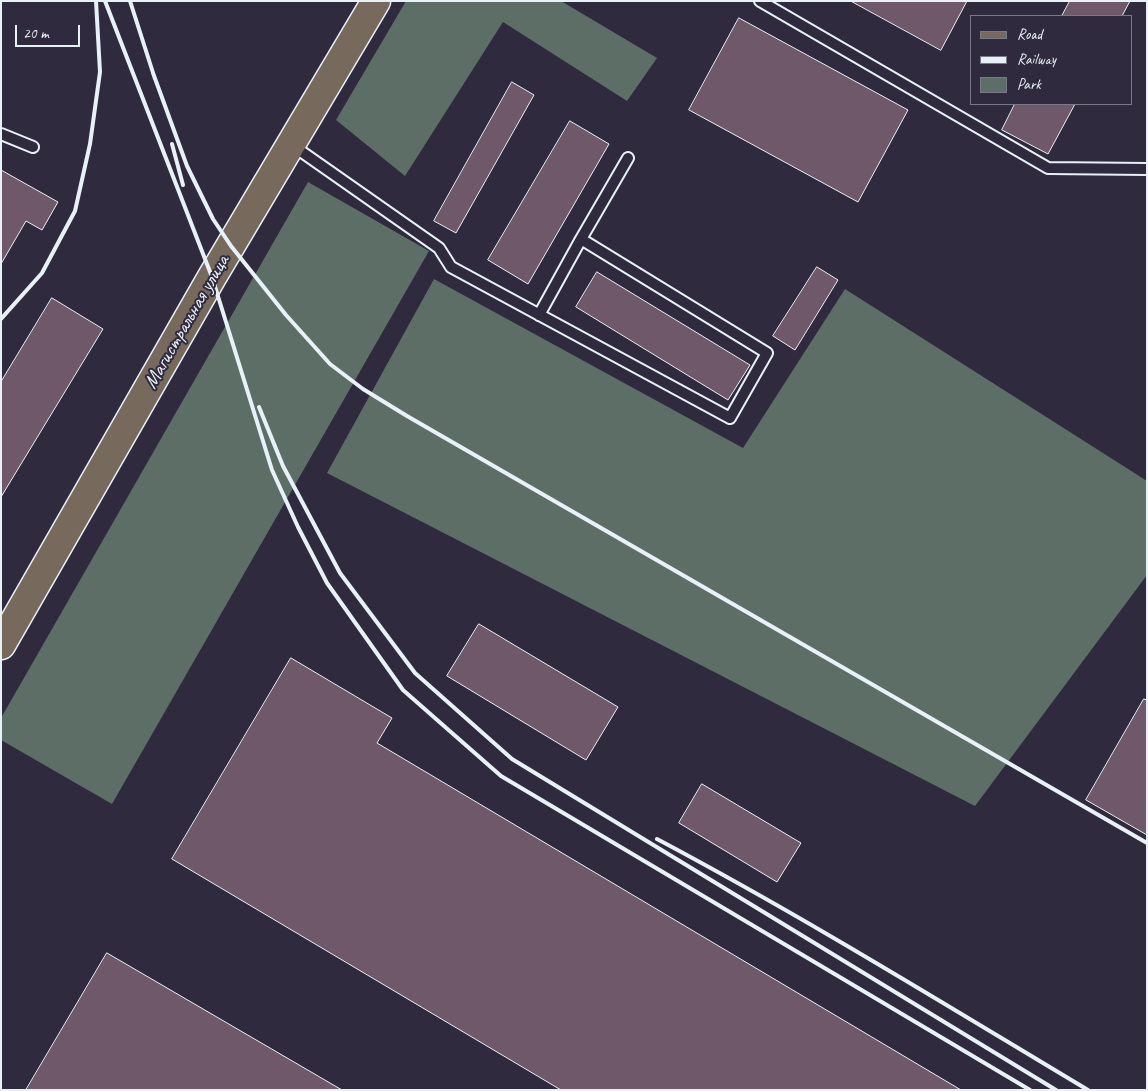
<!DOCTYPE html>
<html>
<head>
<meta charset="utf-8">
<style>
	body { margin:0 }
	#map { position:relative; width:1148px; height:1091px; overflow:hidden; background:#2f2a3d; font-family:Caveat,sans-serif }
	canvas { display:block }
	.frame { position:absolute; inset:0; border:2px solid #e8f1f8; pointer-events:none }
	.legend { position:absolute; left:970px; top:15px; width:162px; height:90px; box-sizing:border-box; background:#2f2a3d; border:1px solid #797a88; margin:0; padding:6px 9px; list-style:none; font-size:15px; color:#e8f1f8 }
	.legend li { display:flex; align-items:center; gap:10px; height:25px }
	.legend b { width:25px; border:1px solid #797a88 }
	.scale { position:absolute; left:15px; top:25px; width:65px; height:22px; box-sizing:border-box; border:2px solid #e8f1f8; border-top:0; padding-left:6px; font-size:15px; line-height:18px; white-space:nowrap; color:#e8f1f8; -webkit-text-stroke:4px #2f2a3d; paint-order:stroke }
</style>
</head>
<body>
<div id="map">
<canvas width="1148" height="1091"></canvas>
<div class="frame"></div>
<ul class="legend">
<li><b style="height:6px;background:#77695c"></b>Road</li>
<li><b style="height:6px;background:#e8f1f8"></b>Railway</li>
<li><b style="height:14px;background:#5c6e66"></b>Park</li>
</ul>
<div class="scale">20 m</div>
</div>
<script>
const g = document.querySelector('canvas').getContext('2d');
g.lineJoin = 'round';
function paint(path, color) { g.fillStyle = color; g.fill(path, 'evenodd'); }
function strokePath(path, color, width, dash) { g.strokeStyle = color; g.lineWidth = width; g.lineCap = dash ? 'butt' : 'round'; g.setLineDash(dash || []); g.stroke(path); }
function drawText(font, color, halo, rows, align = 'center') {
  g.font = font + ' Caveat,sans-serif'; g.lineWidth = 4; g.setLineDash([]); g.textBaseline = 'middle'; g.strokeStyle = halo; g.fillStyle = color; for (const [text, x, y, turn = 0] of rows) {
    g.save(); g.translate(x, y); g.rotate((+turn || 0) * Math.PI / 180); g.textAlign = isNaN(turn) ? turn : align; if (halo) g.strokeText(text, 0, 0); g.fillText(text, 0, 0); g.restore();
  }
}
const green = new Path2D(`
	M406,1h155l96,57 -30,43 -124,-79 -98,154 -69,-56z
	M308,182l121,69 -317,553 -111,-64v-22z
	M434,279l309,169 102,-159 302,192v94l-172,231 -648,-333z`);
const building = new Path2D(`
	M851,1h116l-26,49z
	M1070,1h60l-8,15h-60z
	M739,18l169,92 -50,92 -169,-92z
	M512,82l22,13 -78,138 -22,-12z
	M1015,104h60l-27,50 -46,-24z
	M570,121l39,23 -81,140 -40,-24z
	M1,170l57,32 -16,28 -16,-9 -25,43z
	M817,267l21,13 -43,70 -22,-14z
	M597,272l153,93 -22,35 -152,-93z
	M52,298l51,31 -102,168v-115z
	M479,624l139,83 -32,53 -139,-84z
	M291,658l101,60 -15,25 584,347h-400l-389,-231z
	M1144,699l3,1v135l-61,-35z
	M702,784l99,59 -24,39 -98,-59z
	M107,953l235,137h-316z`);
const lane = new Path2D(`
	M760,1l288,167 99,1
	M1,134l32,13
	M292,145l147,103 12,19 279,151 37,-65 -186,-114 47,-81
	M539,315l42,-76`);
const primary = new Path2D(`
	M1,645l211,-368 164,-276`);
const rail = new Path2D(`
	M105,1l107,276 60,193 26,57 29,56 76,107 98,86 529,314
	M130,1l25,78
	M153,73l34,93 26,53 18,27 55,69 44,49 33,25 44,27 740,427
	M172,144l11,41
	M1,319l41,-46 33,-62 15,-67 10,-72 -4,-71
	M259,407l24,59 57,107 75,100 97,86 544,331
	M657,839c147,78 289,166 431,251`);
const streetNames = [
	["Магистральная улица",187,322,-60]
];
paint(green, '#5c6e66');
paint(building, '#6f586a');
strokePath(building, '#e8f1f8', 1);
strokePath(lane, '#e8f1f8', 14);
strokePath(primary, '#e8f1f8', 31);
strokePath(lane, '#2f2a3d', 10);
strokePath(primary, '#77695c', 28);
strokePath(rail, '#e8f1f8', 4);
drawText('20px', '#e8f1f8', '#2f2a3d', streetNames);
</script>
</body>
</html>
